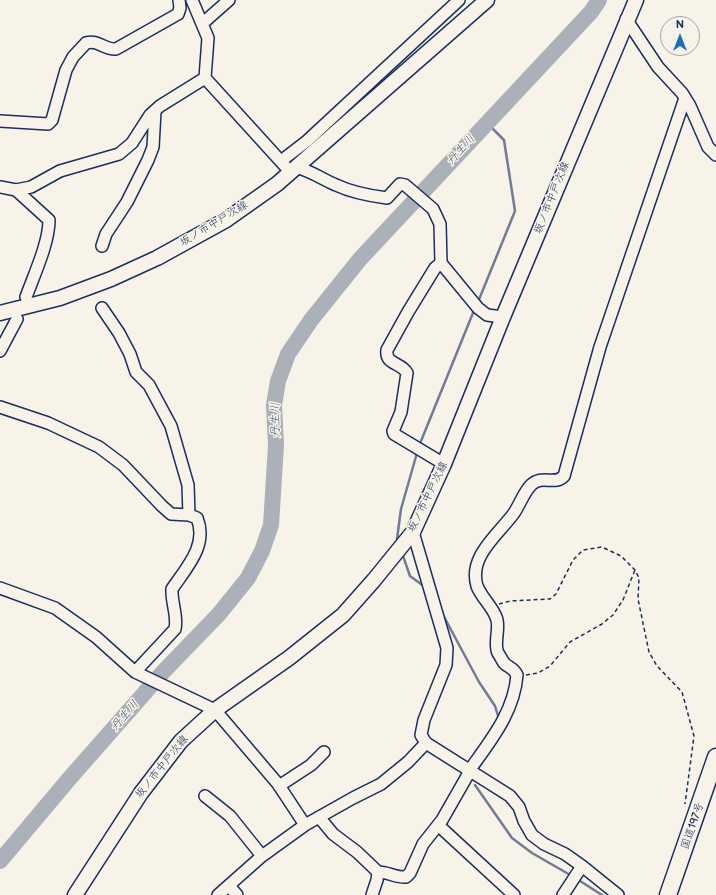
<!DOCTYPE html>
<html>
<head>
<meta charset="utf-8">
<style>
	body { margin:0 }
	#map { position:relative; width:716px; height:895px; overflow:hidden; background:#f7f3e8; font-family:"Balsamiq Sans",sans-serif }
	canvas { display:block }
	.north { position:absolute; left:660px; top:16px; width:40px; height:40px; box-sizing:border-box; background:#f7f3e8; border:1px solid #9fa5b1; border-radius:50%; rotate:0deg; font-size:11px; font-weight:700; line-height:16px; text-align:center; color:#1b2f5e }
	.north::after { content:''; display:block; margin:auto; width:14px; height:18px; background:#1f6fb2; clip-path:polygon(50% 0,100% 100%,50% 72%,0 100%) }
</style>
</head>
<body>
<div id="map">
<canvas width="716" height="895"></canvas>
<div class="north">N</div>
</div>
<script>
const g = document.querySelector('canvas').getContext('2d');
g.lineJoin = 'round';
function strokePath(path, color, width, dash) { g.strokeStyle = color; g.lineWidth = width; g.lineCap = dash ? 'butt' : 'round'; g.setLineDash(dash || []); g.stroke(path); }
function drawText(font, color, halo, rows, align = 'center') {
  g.font = font + ' "Balsamiq Sans","Klee One",sans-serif'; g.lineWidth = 3; g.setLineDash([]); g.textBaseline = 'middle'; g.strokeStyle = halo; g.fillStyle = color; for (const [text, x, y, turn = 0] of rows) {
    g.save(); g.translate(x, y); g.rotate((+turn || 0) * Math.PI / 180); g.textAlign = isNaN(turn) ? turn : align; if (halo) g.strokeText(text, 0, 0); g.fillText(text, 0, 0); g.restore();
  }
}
const stream = new Path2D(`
	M478,302l37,-91 -11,-71 -18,-18
	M419,446l56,-138
	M398,543l-1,-4 4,-30 16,-56
	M402,553l8,23 15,11
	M442,613l37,69 16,24 4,13
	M475,785l37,53 20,15 40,23
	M577,879l25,16`);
const river = new Path2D(`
	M0,861l69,-82 94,-107 56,-58 29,-36 14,-27 9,-26 5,-80 -2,-40 4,-24 10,-27 23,-34 49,-61 231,-247 8,-12`);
const path = new Path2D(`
	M499,604l11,-3 40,-2 6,-5 17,-34 10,-10 19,-3 19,9 14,14 4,8 -1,21 11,53 8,14 25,26 12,44 -9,68
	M526,675l12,-2 12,-7 20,-24 32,-18 11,-9 10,-15 12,-30`);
const minor = new Path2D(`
	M626,19l32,48 24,26 8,13 18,41 8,8
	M203,23l26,-23
	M205,78l80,88
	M0,121l48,3 4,-4 14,-50 7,-13 13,-14c12,-4 18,7 30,6l62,-35 2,-6 -1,-8
	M281,161l26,-20 152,-141
	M296,167c17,5 24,11 40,18 15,7 35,11 51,13l13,-14 5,1 28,24 7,15 1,39 37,45 9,7 16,2
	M0,187l16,3 15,-3 29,-16 59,-17 13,-11 18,-28 10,-9 45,-28 3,-40 -16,-38
	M16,190l33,30c0,23 -15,55 -23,77
	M102,246l4,-12 21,-32 21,-42 5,-13 2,-36
	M441,263l-6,5 -27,44 -21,38c-2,15 14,12 20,23l-6,39 -8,19 1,3 50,30
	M102,308l17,25 11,21 6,18 13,13 22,41 17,59 1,30
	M0,351l17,-32
	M0,407l48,16 51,24 24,18 39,41 9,8 18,1 8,3c11,27 -10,49 -25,71 -1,13 6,27 3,40l-40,43
	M413,532l34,116 -1,17 -22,55 -3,15 5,8 84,53 9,11 5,14 8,14 12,9 21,10 17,12 36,29
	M0,588l55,20 41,29 39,35 80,38 63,74 27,41
	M469,771c21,-30 45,-58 48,-96 -3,-7 -8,-7 -13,-12 -2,-3 -4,-7 -6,-10 -5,-10 3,-26 -2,-36 -4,-11 -15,-20 -19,-31 -9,-30 22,-52 37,-73 6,-9 10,-21 17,-28 11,-11 24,1 33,-9l36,-129 85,-249
	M279,786l32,-21 13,-13
	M205,796l25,20 32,40
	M319,817l14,17 24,18 21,20 -1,8 -5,15
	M438,825l76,70
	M378,872c10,0 19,6 28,5l4,-4 13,-29 19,-24 28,-49
	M229,886l8,9
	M218,895l44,-39 43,-31 48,-27 28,-14 27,-22 18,-19
	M563,895l19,-29`);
const major = new Path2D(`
	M0,313l60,-15 51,-19 46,-21 69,-38 51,-36 210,-184
	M75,895l66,-102 40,-52 34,-31 74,-52 54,-43 31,-35 39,-48 31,-68 59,-147 133,-317`);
const highway = new Path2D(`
	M668,895l48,-138`);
const streetNames = [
	["坂ノ市中戸次線",552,198,-68],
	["坂ノ市中戸次線",214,224,-31],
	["坂ノ市中戸次線",428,497,-64],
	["坂ノ市中戸次線",162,767,-51],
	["国道197号",693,826,-71]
];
const waterNames = [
	["丹生川",461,150,-47],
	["丹生川",276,420,-91],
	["丹生川",125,716,-49]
];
strokePath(stream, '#727c95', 2.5);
strokePath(river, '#acb0b9', 16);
strokePath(minor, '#1b2f5e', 14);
strokePath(major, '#1b2f5e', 17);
strokePath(highway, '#1b2f5e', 19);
strokePath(path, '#1b2f5e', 1.5, [4, 3]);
strokePath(minor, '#f7f3e8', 11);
strokePath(major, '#f7f3e8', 14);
strokePath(highway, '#f7f3e8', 16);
drawText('11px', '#1b2f5e', '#f7f3e8', streetNames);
drawText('italic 12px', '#465679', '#f7f3e8', waterNames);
</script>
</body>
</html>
